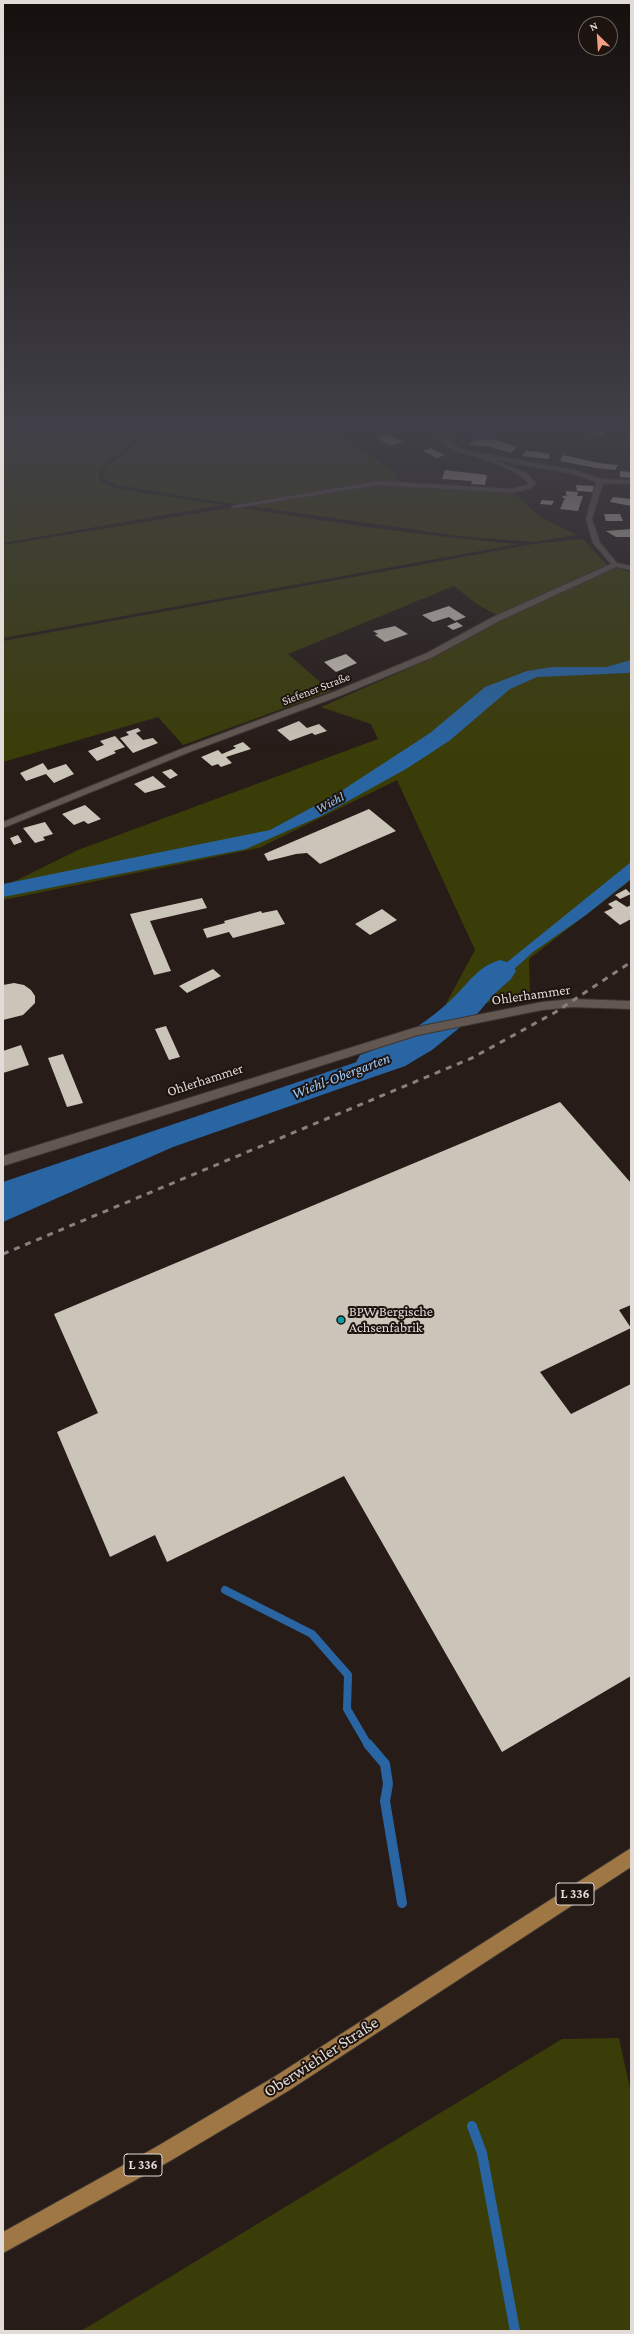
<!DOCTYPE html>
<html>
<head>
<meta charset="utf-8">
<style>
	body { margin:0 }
	#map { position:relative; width:634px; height:2334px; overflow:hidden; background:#271c18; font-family:"Crimson Pro",serif }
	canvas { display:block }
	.frame { position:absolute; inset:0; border:4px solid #e2dbd8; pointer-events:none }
	.north { position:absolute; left:578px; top:16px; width:40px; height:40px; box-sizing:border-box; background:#1d130f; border:1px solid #6c635f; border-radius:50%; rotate:335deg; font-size:11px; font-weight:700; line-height:16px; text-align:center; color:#e2dbd8 }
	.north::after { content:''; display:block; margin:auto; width:14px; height:18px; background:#f2a081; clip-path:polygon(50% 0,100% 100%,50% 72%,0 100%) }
</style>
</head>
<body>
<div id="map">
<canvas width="634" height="2334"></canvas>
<div class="frame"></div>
<div class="north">N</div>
</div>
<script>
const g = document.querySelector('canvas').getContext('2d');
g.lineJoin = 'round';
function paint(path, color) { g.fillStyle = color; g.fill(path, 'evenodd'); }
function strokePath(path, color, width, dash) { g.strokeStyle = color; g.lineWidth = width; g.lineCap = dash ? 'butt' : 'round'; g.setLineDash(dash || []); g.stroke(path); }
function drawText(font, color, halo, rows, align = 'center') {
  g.font = font + ' "Crimson Pro",serif'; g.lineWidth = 4; g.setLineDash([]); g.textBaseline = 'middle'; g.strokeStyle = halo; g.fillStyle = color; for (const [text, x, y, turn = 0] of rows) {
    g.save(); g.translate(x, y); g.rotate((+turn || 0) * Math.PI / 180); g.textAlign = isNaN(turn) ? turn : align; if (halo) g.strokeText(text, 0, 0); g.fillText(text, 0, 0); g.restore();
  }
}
const green = new Path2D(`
	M3,425h139l-8,15 -35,30v10l15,8 109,17 -220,38z
	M147,425h201l1,1 -16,5 59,39 8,14 114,9 26,24 37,18 -43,7 -76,-6 -270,-39 -71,-12 -13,-6 -1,-10c10,-8 44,-31 44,-44z
	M236,507c93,15 187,29 282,37l-515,94v-93z
	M583,539l25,27 23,6v308l-102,79 1,36 -88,16 33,-61 -78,-170 -138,68 -256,52v-13l75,-37 300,-111 -7,-15 -50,-17 116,-51 67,-37 -27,-15 -23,-18 -166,68 43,37 -148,54 -25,-28 -155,45v-121l531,-97z
	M619,2038l12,55v238h-550l481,-292z`);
const water = new Path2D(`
	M631,660v12l-3,1 -91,4 -27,12 -61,52 -43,28 -85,47 -75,33 -243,48v-13l267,-54 65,-35 95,-62 55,-46 42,-16 25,-4h54z
	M631,862v17l-45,36 -53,37 -57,52 -34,7 22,-14z
	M441,1036c-12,14 -23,23 -39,31l-229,80 -170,75v-40l395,-134z`);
const streamFar1 = new Path2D(`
	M225,1590l87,44 36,41 -1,34 21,36`);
const stream = new Path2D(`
	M368,1744l17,20 3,20 -3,17 17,102
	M472,2126l10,27 33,178`);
const river = new Path2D(`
	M500,960l11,3 5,8 -5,8 -18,16 -14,17 -47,38 -27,16 -21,7 -12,3 -12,-3 -5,-9 5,-9c34,-11 70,-34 95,-59 15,-15 24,-30 45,-36z`);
const building = new Path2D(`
	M552,425h17l-2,7 -17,-1z
	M590,428l14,2 -2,6 -13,-2z
	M389,434l14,8 -12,4 -14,-8z
	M475,439l21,1 21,7 -6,6 -25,-7 -17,-1z
	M431,448l14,7 -8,3 -14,-7z
	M526,451l12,1 12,2 -2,5 -26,-3z
	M563,455l36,8 19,2 -3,5 -19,-2 -36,-7z
	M445,470l42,5 -2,10 -14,-1 1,-3 -30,-2z
	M620,471l11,1v6l-11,-1z
	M576,485l18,1 -1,6 -16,-1z
	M566,491l12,1 -1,4h6l-5,15 -18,-2 5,-11h-3l1,-2 6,-1h-3z
	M613,497l18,2v7l-21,-4z
	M542,500l12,1 -2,4 -12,-1z
	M604,514h16l3,7h-17z
	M631,529l-1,8h-14l-10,-6z
	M449,606l17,11 -11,4 -6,-4 -16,5 -11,-7z
	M457,622l6,4 -10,4 -6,-4z
	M395,626l13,8 -23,8 -10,-7 3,-1 -5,-3z
	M346,654l11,9 -21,9 -12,-10z
	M299,721l8,7 12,-4 8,7 -12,4 -3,-2 -22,8 -13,-11z
	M138,728l3,3 -5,2 7,7 10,-2 5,5 -25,10 -13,-15 9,-3 -3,-3z
	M115,736l10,11 -11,4 2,2 -19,8 -9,-10 16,-6 -4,-4z
	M243,742l8,7 -25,8 6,6 -11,4 -3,-3 -6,2 -11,-9 17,-7 4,4 14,-6 -3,-2z
	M43,763l5,7 18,-6 8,10 -20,9 -8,-9 -20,7 -6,-8z
	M171,769l7,6 -8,4 -8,-7z
	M153,776l13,11 -21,6 -11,-9z
	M85,805l16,14 -13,5 -4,-3 -10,4 -12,-11z
	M369,809l27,22 -76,33 -13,-11 -11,1 -28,7 -4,-7z
	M45,822l8,12 -10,3 2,3 -10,3 -12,-15z
	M18,835l4,7 -8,3 -4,-7z
	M626,889l5,5 -11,5 -5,-4z
	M202,898l5,10 -57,13 21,50 -17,4 -24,-61z
	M616,900l11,7 4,-2v14l-11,6 -16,-13 9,-4 -5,-4z
	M382,909l15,11 -27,15 -15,-11z
	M277,910l8,14 -52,14 -4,-6 -22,6 -4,-9 22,-6 -1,-2 37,-10 1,2z
	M213,969l8,7 -34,17 -8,-7z
	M14,983l10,2 7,5 4,6v7l-12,12 -20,5v-35z
	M166,1026l14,31 -11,3 -14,-31z
	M21,1045l8,20 -26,8v-22z
	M63,1054l20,49 -16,4 -19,-49z
	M560,1102l71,81v122l-12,5 12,18 -91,44 31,42 60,-30v292l-129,76 -158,-276 -177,86 -12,-27 -45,22 -53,-125 41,-19 -44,-99z`);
const minor = new Path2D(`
	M450,425h8l-13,7 3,8 15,10 112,20 26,9 30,1v4l-28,-1 -11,36 8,24 17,20 14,3v4l-15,-3 -117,54 -66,36 -91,38 -155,58 -184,75v-6l178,-73 155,-58 91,-38 66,-36 118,-53 -18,-21 -7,-24 10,-37 -22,-8 -80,-14 34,14 8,10 -7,5 -17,4 -133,-8 -145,23 -3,-2 148,-25 133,8 17,-5c-10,-14 -36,-21 -52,-27 -18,-7 -31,-2 -38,-26z
	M616,425h15v3z
	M573,999l58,2v8l-58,-2 -31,3 -124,25 -415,131v-10l414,-129 125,-25z`);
const major = new Path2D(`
	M631,1848v19l-343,224 -118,70 -167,92v-21l153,-85 118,-70z`);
const rail = new Path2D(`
	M3,1254l469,-196 82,-45 77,-51`);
const markers = [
	[341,1320,4,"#0f9aa8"]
];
const farStreetnames = [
	["Siefener Straße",316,689,-21]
];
const farWaternames = [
	["Wiehl",330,803,-28]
];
const shields = [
	[575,1894,38],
	[143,2165,38]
];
const shieldNames = [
	["L 336",575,1894],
	["L 336",143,2165]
];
const streetNames = [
	["Ohlerhammer",531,995,-8],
	["Ohlerhammer",205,1080,-18]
];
const poiNames = [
	["BPW Bergische",349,1312],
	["Achsenfabrik",349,1328]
];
const waterNames = [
	["Wiehl-Obergarten",341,1076,-21]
];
const nearStreetnames = [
	["Oberwiehler Straße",321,2057,-33]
];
paint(green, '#3b3d09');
paint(water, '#2965a2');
strokePath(streamFar1, '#2965a2', 8);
strokePath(stream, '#2965a2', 10);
paint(river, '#2965a2');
paint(building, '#cbc4b8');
strokePath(minor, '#3d3633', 2);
strokePath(major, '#3d3633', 2);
paint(minor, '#635751');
paint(major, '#9e7745');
strokePath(rail, '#89807d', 3, [6, 6]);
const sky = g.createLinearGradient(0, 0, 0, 752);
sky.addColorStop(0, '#150f0d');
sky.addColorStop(0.57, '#414048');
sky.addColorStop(1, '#41404800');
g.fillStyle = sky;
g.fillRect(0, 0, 634, 752);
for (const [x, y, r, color] of markers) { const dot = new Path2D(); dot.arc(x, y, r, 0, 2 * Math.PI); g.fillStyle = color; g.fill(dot); strokePath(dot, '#1d130f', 1.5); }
drawText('12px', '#e2dbd8', '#1d130f', farStreetnames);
drawText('italic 13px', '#9ccafd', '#1d130f', farWaternames);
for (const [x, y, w] of shields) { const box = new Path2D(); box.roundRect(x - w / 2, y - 11, w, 22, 3); g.fillStyle = '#1d130f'; g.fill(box); strokePath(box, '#e2dbd8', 1); }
drawText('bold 13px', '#e2dbd8', null, shieldNames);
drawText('14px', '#e2dbd8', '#1d130f', streetNames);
drawText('14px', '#e2dbd8', '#1d130f', poiNames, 'left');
drawText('italic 15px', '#9ccafd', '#1d130f', waterNames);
drawText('17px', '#e2dbd8', '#1d130f', nearStreetnames);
</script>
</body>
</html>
